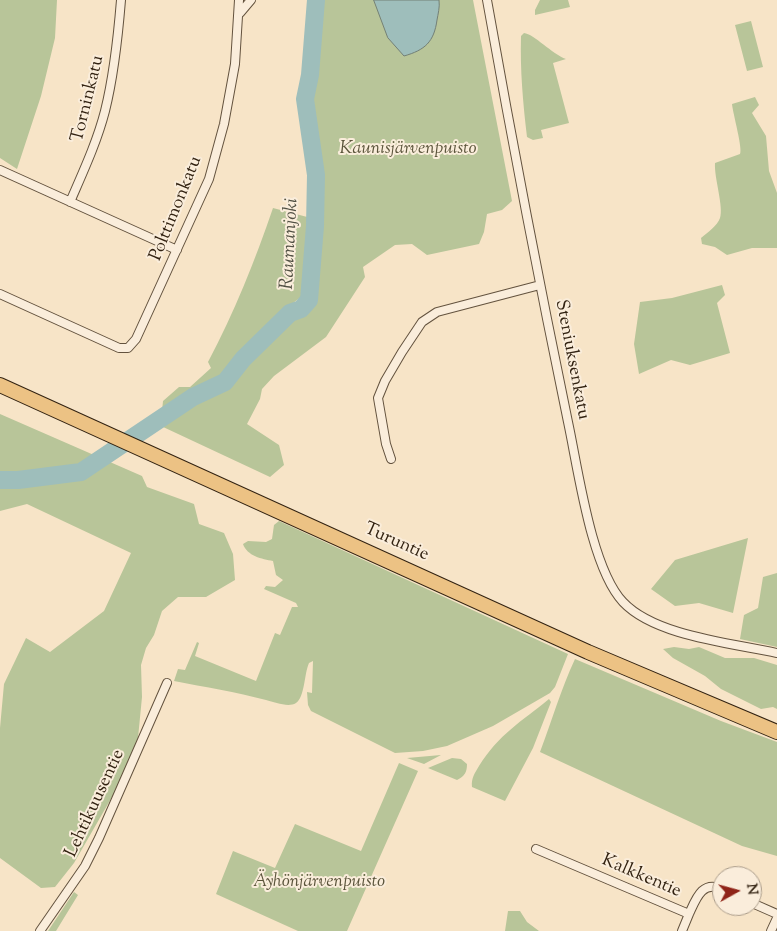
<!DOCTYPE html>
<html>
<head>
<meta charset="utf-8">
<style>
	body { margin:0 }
	#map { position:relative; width:777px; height:931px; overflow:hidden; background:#f7e4c7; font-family:"Sorts Mill Goudy",serif }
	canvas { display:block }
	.north { position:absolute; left:712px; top:866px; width:50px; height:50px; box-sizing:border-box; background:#faeddb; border:1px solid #aa9c8a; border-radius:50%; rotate:83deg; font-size:14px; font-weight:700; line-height:20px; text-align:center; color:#322211 }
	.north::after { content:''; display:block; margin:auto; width:18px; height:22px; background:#8f2418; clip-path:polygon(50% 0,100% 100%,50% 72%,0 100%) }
</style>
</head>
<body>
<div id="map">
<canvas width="777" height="931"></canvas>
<div class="north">N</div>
</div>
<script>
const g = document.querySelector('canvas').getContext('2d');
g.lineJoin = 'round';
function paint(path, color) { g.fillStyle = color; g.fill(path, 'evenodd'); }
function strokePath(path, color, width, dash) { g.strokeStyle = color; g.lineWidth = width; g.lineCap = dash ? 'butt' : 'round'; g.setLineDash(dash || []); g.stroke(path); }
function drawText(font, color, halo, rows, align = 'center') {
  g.font = font + ' "Sorts Mill Goudy",serif'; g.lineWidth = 4; g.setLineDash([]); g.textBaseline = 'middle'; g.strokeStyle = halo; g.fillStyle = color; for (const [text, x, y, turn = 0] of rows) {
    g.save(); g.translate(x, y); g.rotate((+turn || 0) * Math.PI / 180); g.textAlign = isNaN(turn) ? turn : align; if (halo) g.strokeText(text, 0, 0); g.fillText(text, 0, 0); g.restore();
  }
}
const green = new Path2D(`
	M0,0h57l-2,38 -14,58 -24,73 -17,-11z
	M319,0h154l39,201 -10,9 -15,4 -3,18 -5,12 -52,11 -15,-11 -17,1 -32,22 2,10 -39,60 -52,39 -12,13 -2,10 -13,25 32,21 5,20 -14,12 -109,-51 46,-33 22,-7 17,-26 32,-24 8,-16 18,-4 8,-8 4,-29 3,-87 -10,-88 5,-32z
	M540,0h28l2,7 -35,8v-5z
	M751,21l12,46 -16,4 -12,-46z
	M524,33c10,1 28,21 42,26l-13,4 16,60 -28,7 2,8 -10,2 -6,-3c-4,-34 -7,-67 -6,-101z
	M755,97l4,8 -7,8 14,23 3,35 8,22v55h-25l-25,7 -12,-8 -13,-3 -1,-6c7,-6 16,-12 19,-20 4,-11 -6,-40 -5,-55l25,-9c3,-5 -7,-40 -8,-50z
	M273,208l38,10 -1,38 -4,37 -22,17 -36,35 -28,34 -31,14 -27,18 1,-10 16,-14h11l21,-19 -3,-6c26,-49 47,-101 65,-154z
	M722,285l3,10 -8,8 13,50 -40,12 -19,-5 -32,14 -5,-30 6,-42 32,-4z
	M0,414l142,62 5,11 47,17 5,20 25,9 9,21 2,26 -29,17h-28l-16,14 -8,24 -8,13 -5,17 1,32 -4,41 -22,52 -42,73 -19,24 -14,1 -41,-30v-130l4,-44 22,-46 24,14 54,-41 27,-58 -104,-49 -27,7z
	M279,521l289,133 -13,33 -5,6 -57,33 -46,20 -24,5 -28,2 -84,-42 -3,-6 -1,-13 5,1 1,-32 -4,2c-5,11 -4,34 -13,40 -8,5 -21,-1 -30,-3 -30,-8 -61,-13 -92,-19l4,-12 7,1 12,-28 2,1 -4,13 61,25 19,-48 5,2 12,-28h6l-2,-4 -32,-14 2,-3 9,1 8,-7 -7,-5 -3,-14c-11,-2 -26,-5 -30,-17l5,-3 18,1 6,-3 2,-14z
	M748,538l-15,75 -34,-10 -24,3 -24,-17 24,-29z
	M777,573v74l-37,-8 4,-24 14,-7 5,-31z
	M674,647l15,2 10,-2 26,11h29l23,7v44l-4,-2 -12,2 -40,-20 -16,-13 -32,-18 -10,-9z
	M575,659l146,62 56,21v114l-35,-10 -202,-94c12,-32 21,-63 35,-93z
	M549,699l2,3 -18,46 -28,53 -33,-14c-1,-9 3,-14 7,-21 20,-32 42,-44 70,-67z
	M441,755l-17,9 -17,-6z
	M452,758l9,1 6,5c0,8 -2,12 -10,16l-29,-12z
	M399,763l19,8 -71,160h-49l-82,-37 17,-43 42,17 20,-44 66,27z
	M74,892l4,3 -22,36h-8z
	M508,911h12l7,11 12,9h-34z`);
const water = new Path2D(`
	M374,0h65c1,7 -1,14 -2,20 -3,22 -12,30 -33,36l-16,-18z`);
const river = new Path2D(`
	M0,480h18l63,-8 112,-75 32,-15 18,-23 47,-46 11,-4 8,-9 6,-74 1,-51 -11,-76 5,-24 6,-75`);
const street = new Path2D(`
	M487,0c25,141 52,282 81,422 10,46 23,146 55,180 32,34 108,41 154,51
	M240,13l11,-13
	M0,170l177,80
	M70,202c13,-30 27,-60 35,-91 9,-36 13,-74 16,-111
	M0,294l119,54h9l8,-9 73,-160 15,-55 11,-60 4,-64
	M391,459l-5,-15 -8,-46 7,-17 17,-29 20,-30 15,-10 103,-27
	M536,849l153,65c7,-15 13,-34 33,-25
	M752,903l25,11
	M40,931l45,-65 14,-28 68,-155
	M682,931l7,-17
	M771,931l6,-13`);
const highway = new Path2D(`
	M0,385l588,267 189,80`);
const streetNames = [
	["Torninkatu",89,99,-76],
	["Polttimonkatu",177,209,-68],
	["Steniuksenkatu",571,360,79],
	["Turuntie",396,543,24],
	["Lehtikuusentie",96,804,-65],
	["Kalkkentie",641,877,23]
];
const parkNames = [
	["Kaunisjärvenpuisto",408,150],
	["Äyhönjärvenpuisto",319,883]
];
const waterNames = [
	["Raumanjoki",291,244,-87]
];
paint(green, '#b8c599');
paint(water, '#9ebebb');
strokePath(water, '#738077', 1);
strokePath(river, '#9ebebb', 18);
strokePath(street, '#63523e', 10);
strokePath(highway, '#322211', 16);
strokePath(street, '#faeddb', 8);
strokePath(highway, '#ecc284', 14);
drawText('18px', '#322211', '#faeddb', streetNames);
drawText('italic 18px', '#5a533a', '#faeddb', parkNames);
drawText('italic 19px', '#525144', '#faeddb', waterNames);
</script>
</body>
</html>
